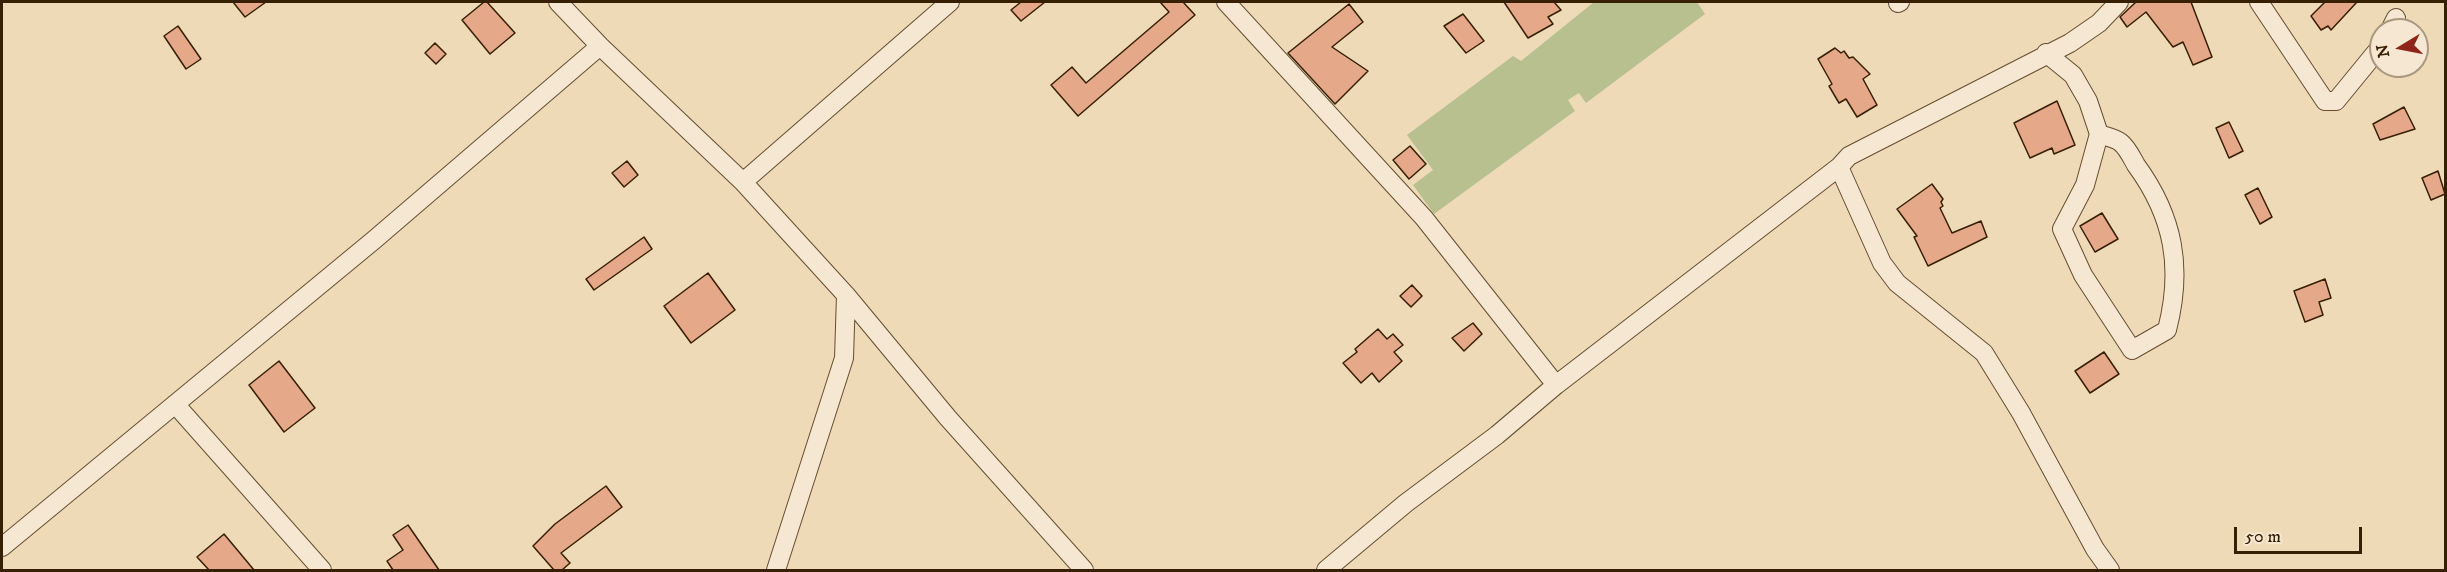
<!DOCTYPE html>
<html>
<head>
<meta charset="utf-8">
<style>
	body { margin:0 }
	#map { position:relative; width:2447px; height:572px; overflow:hidden; background:#efdab8; font-family:"IM FELL DW Pica",serif }
	canvas { display:block }
	.frame { position:absolute; inset:0; border:3px solid #371f03; pointer-events:none }
	.north { position:absolute; left:2369px; top:18px; width:60px; height:60px; box-sizing:border-box; background:#f5e7d1; border:2px solid #a9977f; border-radius:50%; rotate:260deg; font-size:16px; font-weight:700; line-height:24px; text-align:center; color:#371f03 }
	.north::after { content:''; display:block; margin:auto; width:21px; height:27px; background:#8f2418; clip-path:polygon(50% 0,100% 100%,50% 72%,0 100%) }
	.scale { position:absolute; left:2234px; top:527px; width:128px; height:27px; box-sizing:border-box; border:3px solid #371f03; border-top:0; padding-left:8px; font-size:18px; line-height:21px; white-space:nowrap; color:#371f03; -webkit-text-stroke:4px #f5e7d1; paint-order:stroke }
</style>
</head>
<body>
<div id="map">
<canvas width="2447" height="572"></canvas>
<div class="frame"></div>
<div class="north">N</div>
<div class="scale">50 m</div>
</div>
<script>
const g = document.querySelector('canvas').getContext('2d');
g.lineJoin = 'round';
function paint(path, color) { g.fillStyle = color; g.fill(path, 'evenodd'); }
function strokePath(path, color, width, dash) { g.strokeStyle = color; g.lineWidth = width; g.lineCap = dash ? 'butt' : 'round'; g.setLineDash(dash || []); g.stroke(path); }
const green = new Path2D(`
	M1594,2h103l8,12 -119,89 -7,-10 -11,7 7,11 -141,103 -21,-29 20,-15 -26,-35 106,-79 8,5z`);
const building = new Path2D(`
	M233,2h33l-21,15z
	M484,2h3l28,31 -25,21 -28,-34z
	M1021,2h24l-24,19 -10,-11z
	M1160,2h23l12,13 -117,101 -27,-31 21,-18 14,16 83,-71z
	M1504,2h50l7,8 -13,7 5,7 -25,14z
	M2136,2h55l21,55 -19,8 -10,-23 -10,5 -27,-35 -19,15 -7,-10z
	M2325,2h32l-26,28 -3,-4 -7,4 -10,-14z
	M1349,4l14,18 -31,25 36,24 -33,33 -47,-51z
	M1463,14l21,27 -18,12 -22,-27z
	M178,26l23,33 -15,10 -22,-33z
	M435,43l11,11 -10,10 -11,-11z
	M1835,48l6,5 3,-2 5,7 4,-1 17,17 -7,5 14,26 -20,12 -11,-18 -7,4 -10,-17 3,-2 -14,-25z
	M2057,101l18,44 -21,9 -2,-6 -22,10 -16,-35z
	M2404,107l11,22 -35,11 -7,-16z
	M2229,122l14,29 -14,7 -13,-30z
	M1410,146l16,18 -17,15 -16,-19z
	M627,161l11,14 -14,12 -12,-14z
	M2438,171l7,23 -14,6 -9,-22z
	M1932,184l11,15 -2,3 2,4 -3,2 12,25 29,-12 6,16 -59,29 -14,-29 3,-1 -20,-27z
	M2258,188l14,29 -12,7 -15,-29z
	M2102,213l16,26 -23,13 -15,-26z
	M644,237l8,12 -58,41 -8,-11z
	M708,273l27,37 -44,33 -27,-37z
	M2325,279l6,19 -12,4 4,13 -18,7 -11,-31z
	M1412,285l10,11 -11,11 -11,-11z
	M1473,323l9,11 -18,17 -12,-13z
	M1378,329l9,10 6,-5 10,11 -9,7 8,9 -23,21 -7,-9 -11,10 -18,-20 14,-11 -2,-3z
	M2104,352l15,22 -29,19 -15,-22z
	M279,361l36,47 -31,24 -35,-47z
	M606,486l16,21 -61,46 9,10 -8,7h-8l-21,-24 22,-22z
	M408,525l31,45h-46l-6,-9 16,-11 -10,-15z
	M224,534l30,36h-45l-12,-13z`);
const minor = new Path2D(`
	M558,2l42,44 143,136 103,113 102,123 136,152
	M1226,2l198,216 132,167
	M2259,2l66,99h11l45,-55
	M1898,3l2,-1
	M2390,30l6,-12
	M2046,53l27,22 15,26 11,33 -14,51 -23,44 21,46 49,75 35,-20c16,-62 7,-113 -31,-165 -4,-7 -9,-18 -16,-23 -5,-4 -15,-6 -21,-8
	M1839,167l43,96 15,20 87,70 37,60 74,136 15,21
	M743,182l207,-180
	M175,404l147,166
	M2,547l372,-307 226,-194
	M776,570l68,-212 2,-63
	M1326,570l80,-67 91,-68 59,-50 283,-218 10,-11 221,-113 29,-20 20,-21`);
paint(green, '#b8c08f');
paint(building, '#e5a889');
strokePath(building, '#371f03', 1.5);
strokePath(minor, '#654e30', 20);
strokePath(minor, '#f5e7d1', 18);
</script>
</body>
</html>
